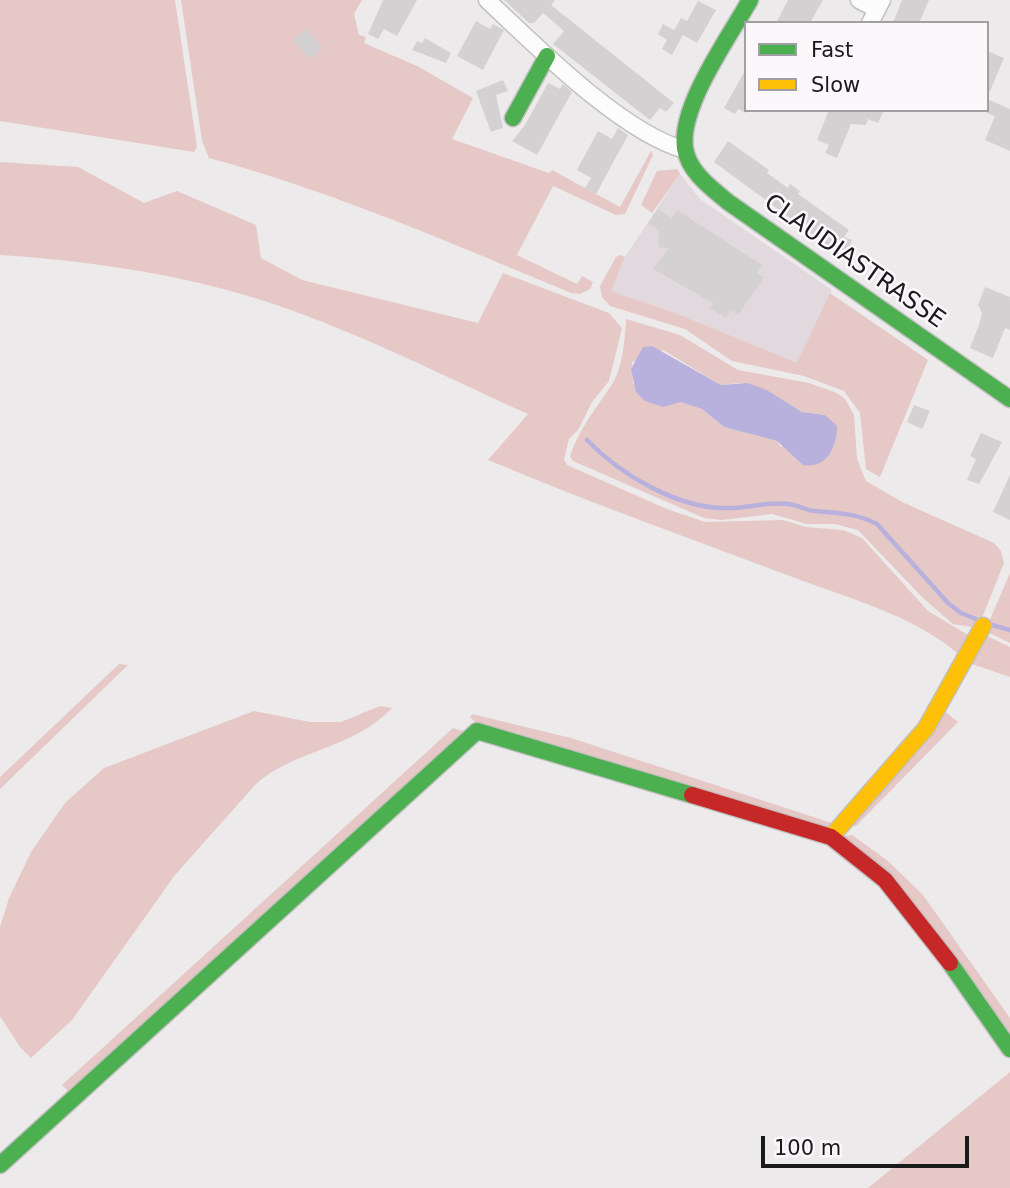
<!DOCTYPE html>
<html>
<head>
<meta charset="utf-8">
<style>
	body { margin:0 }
	#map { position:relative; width:1010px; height:1188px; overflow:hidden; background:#edeaec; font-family:"DejaVu Sans",sans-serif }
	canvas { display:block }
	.legend { position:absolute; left:744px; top:21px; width:245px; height:91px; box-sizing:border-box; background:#fbf7fa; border:2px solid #a19fa1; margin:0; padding:9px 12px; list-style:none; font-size:21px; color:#1b1a1b }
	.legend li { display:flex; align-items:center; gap:14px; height:35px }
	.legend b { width:35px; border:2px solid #a19fa1 }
	.scale { position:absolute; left:761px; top:1136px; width:208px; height:32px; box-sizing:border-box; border:4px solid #1b1a1b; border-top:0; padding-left:9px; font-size:21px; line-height:24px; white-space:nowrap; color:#1b1a1b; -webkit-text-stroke:5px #fbf7fa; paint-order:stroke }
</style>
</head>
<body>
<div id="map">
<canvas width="1010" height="1188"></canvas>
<ul class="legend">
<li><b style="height:9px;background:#4caf50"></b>Fast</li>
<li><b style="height:9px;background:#ffc107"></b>Slow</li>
</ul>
<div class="scale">100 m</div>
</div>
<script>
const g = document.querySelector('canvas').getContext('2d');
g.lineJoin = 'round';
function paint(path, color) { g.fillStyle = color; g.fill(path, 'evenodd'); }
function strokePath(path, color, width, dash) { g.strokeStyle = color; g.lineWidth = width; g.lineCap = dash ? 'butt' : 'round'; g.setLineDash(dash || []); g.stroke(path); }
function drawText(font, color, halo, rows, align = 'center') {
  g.font = font + ' "DejaVu Sans",sans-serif'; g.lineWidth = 5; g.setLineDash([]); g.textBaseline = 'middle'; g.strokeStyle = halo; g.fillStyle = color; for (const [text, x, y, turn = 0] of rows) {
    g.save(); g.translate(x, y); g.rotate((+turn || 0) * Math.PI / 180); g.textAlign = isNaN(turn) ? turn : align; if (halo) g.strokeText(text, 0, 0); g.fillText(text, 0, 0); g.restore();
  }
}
const built = new Path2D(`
	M680,174l20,25 132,91 -34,74 -120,-50 -68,-23 15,-34z`);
const green = new Path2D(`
	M0,0h175l22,147 -3,5 -194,-31z
	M181,0h181l-8,14 5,21 7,2 -2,6 53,23 56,32 -21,41 97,34 3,-3 68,37 31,-56 2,4 -28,59 -9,1 -63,-29 -36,69 60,29 5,-8 11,6 -3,7 -10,5 -9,-1c-120,-50 -237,-101 -362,-135l-7,-17z
	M0,162l78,5 66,36 33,-12 79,34 5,33 41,22 176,43 25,-50 106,40 13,15 -13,53 -17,21 -14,28 -9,9 -5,20 3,6 100,44 38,13 78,-2 23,7 37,3 19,8 66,73 40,24 -11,18c-43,-37 -106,-54 -159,-74 -104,-39 -208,-76 -310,-119l40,-46c-98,-44 -197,-96 -301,-124 -74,-20 -151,-30 -227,-35z
	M677,169l3,5 -28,39 -11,-8 16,-34z
	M621,255l4,2 -14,34 67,23 119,49 33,-70 98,67 -48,117 -14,-8 -6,-56 -16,-22 -40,-15 -72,-15 -47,-32 -75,-23 -8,-9 -2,-11 16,-29z
	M626,319l54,16 58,35 71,13 28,10 8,6 9,16 3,44 9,22 36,21 92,41 7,8 3,12 -26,65 -25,-4 -30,-26 -65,-68 -23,-6h-28l-35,-10 -50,6 -18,-2 -131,-57 -3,-5c8,-25 26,-48 41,-70 12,-17 14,-48 15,-67zM663,350l58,35 19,-2 27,7 35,22 23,3 -44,32 -4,-6 -53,-14 -22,-18 -69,-26 -1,-21z
	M1010,573v70l-25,-12z
	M983,634l27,13v30l-41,-14z
	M119,664l9,1 -128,124v-12z
	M380,706l12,2c-38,41 -97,41 -136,76l-81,91 -103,145 -41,38 -11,-11 -20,-31v-89l9,-29 22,-46 34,-49 39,-35 150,-57 56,11h31z
	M942,709l16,13 -102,104 -7,1z
	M472,714l99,24 267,87 -9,9 -354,-112 -5,-5z
	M453,728l14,4 -397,361 -8,-8z
	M852,835l36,26 35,34 87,123v22l-165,-204z
	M1010,1072v116h-142z`);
const water = new Path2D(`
	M652,346l69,39 26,-2 20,7 35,22 23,3 12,11c0,21 -10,43 -34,39l-26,-24 -53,-14 -22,-18 -21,-7 -18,5 -18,-6 -9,-9 -5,-23 12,-22z`);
const stream = new Path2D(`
	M587,440c34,35 92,70 143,68 19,0 39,-7 59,-4 9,1 16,6 25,7 23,2 42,2 63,13l71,79 13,10 20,8
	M989,624l21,6`);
const building = new Path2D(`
	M383,0h34l-20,36 -13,-7 -6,10 -10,-5z
	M504,0h51l-4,5 123,98 -8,9 -6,-4 -10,12 -97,-76 11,-13 -21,-18 -9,10h-5z
	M788,0h35l-13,23h-34z
	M902,0h27l-10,23h-26z
	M698,1l18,9 -19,33 -14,-8 -11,20 -10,-6 5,-9 -9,-6 5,-10 11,6 7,-12 6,3z
	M476,21l14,8 3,-5 11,6 -21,40 -26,-14z
	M306,29l17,19 -13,11 -17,-19z
	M425,38l26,15 -5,10 -34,-13 5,-9 5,2z
	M987,51l17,7 -17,40z
	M746,69v44l-8,-4 -3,5 -11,-6z
	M503,80l5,11 -12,4 7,33 -12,4 -15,-41z
	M548,83l12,6 3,-5 9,8 -35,63 -25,-14 13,-16z
	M987,99l23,10v42l-25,-11 10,-24 -8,-3z
	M829,110h55l-6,13 -10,-4 -2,6 -15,-1 -14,34 -12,-5 4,-8 -12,-5z
	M618,128l10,7 -32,59 -11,-6 6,-10 -14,-8 21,-39 14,8z
	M728,141l41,29 -2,3 21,15 2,-4 10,7 -2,3 51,36 -5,7 8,3 -5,12 -10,-4 -2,3 -121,-89z
	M658,209l14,9 5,-8 85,55 -5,8 7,4 -26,38 -8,-5 -4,8 -16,-10 3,-5 -60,-34 16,-21 -11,-1 1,-17 -11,-7z
	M985,287l25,10v33l-5,-2 -12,30 -23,-10 9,-23 3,-12 -4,-8z
	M914,405l16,6 -8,18 -15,-7z
	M981,433l21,9 -23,42 -12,-4 9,-21 -6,-3z
	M1010,475v45l-17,-8z`);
const street = new Path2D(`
	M487,0c48,45 135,133 198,150
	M859,0l17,9
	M870,23l12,-23`);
const fast = new Path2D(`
	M750,0c-20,36 -71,106 -65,148 3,23 26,40 43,54l282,197
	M513,118l34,-62
	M950,963l60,86
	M0,1165l477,-434 215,64`);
const slow = new Path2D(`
	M831,837l95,-109 57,-102`);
const jam = new Path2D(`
	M692,795l139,42 54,43 65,83`);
const streetNames = [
	["CLAUDIASTRASSE",854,262,35]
];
paint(built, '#e1d9de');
paint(green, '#e6c8c6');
paint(water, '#b8b1dd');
strokePath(stream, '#b8b1dd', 4.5);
paint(building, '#d3d1d2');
strokePath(street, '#c2c0c1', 19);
strokePath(fast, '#c2c0c1', 19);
strokePath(slow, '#c2c0c1', 19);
strokePath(jam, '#c2c0c1', 19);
strokePath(street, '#fcfcfc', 16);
strokePath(fast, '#4caf50', 16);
strokePath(slow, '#ffc107', 16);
strokePath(jam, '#c62828', 16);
drawText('24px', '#1b1a1b', '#fbf7fa', streetNames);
</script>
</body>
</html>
